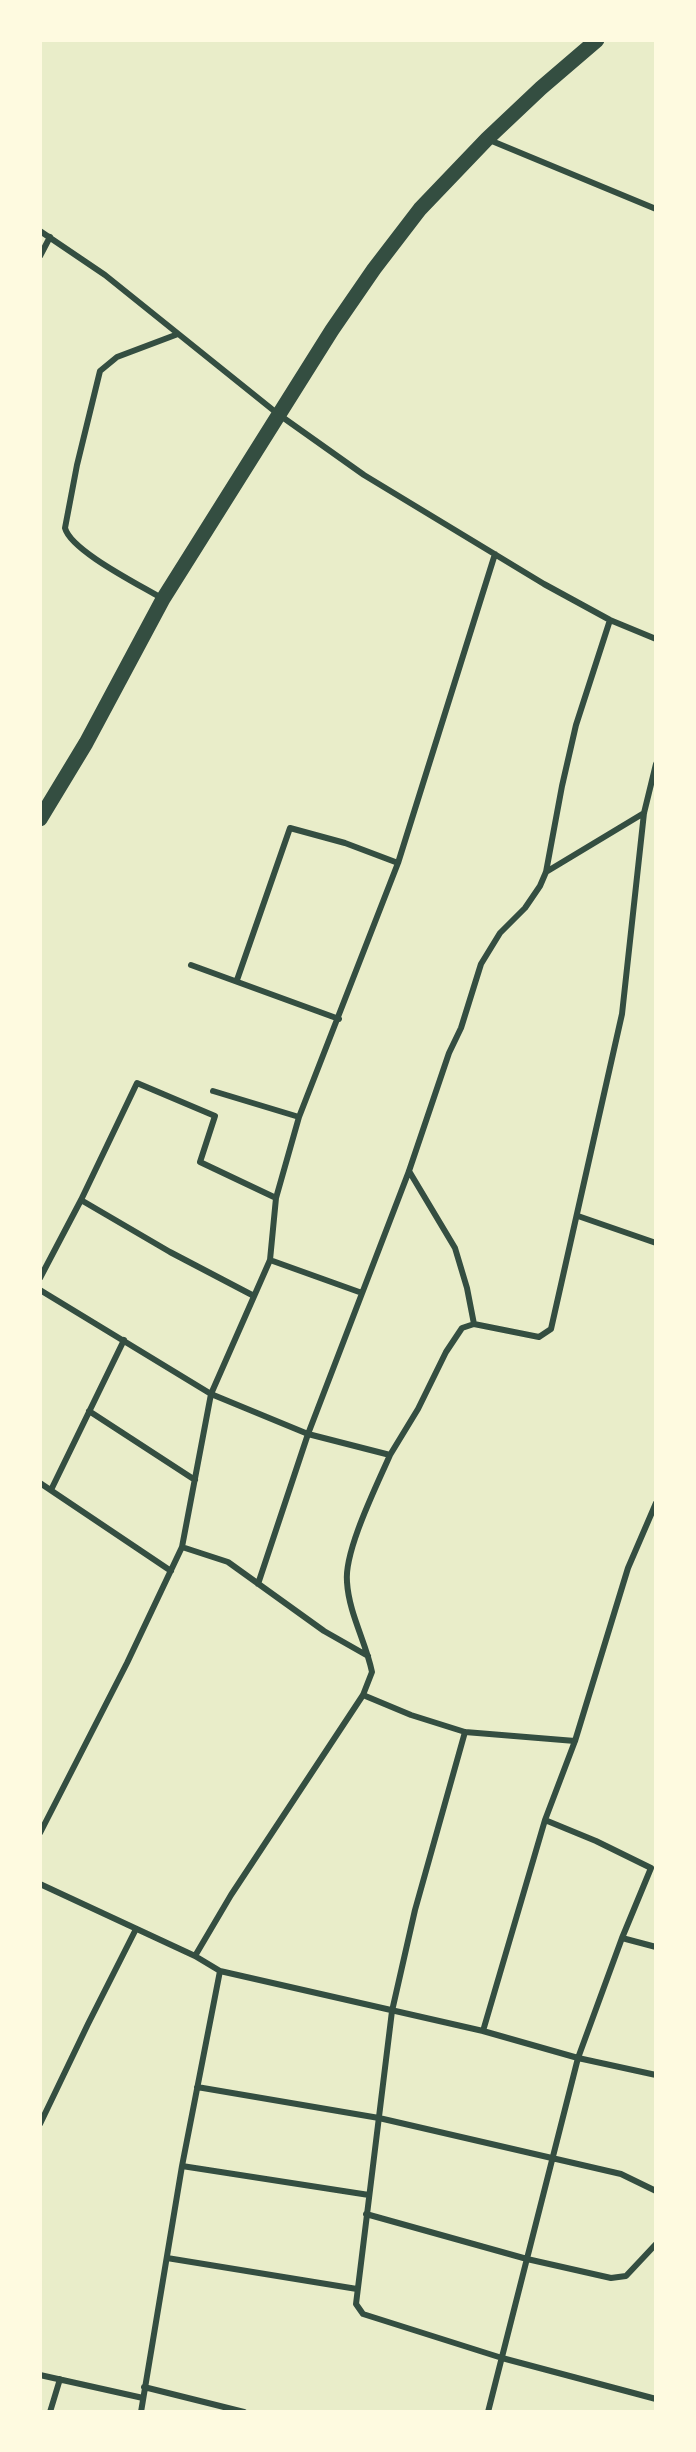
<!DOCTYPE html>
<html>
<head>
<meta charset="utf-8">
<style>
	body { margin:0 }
	#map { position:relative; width:696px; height:2452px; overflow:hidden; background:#e9edc9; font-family:Quicksand,sans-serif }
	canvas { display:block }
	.frame { position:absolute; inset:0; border:42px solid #fefae0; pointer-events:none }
</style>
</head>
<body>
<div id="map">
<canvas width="696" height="2452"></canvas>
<div class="frame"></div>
</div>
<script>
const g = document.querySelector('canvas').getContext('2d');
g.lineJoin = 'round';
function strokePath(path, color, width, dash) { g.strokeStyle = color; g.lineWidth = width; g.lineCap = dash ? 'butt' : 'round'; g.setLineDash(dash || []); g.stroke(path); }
const minor = new Path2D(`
	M487,139l169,70
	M40,231l65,44 173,139 86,61 180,109 66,36 46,19
	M40,256l10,-19
	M163,599c-23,-14 -92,-48 -98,-71l12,-63 23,-94 17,-14 61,-23
	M546,872l98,-59
	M191,965l148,54
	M237,980l53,-152 55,15 53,20
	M213,1091l86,26
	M409,1171l46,77 12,40 7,36
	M81,1200l89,52 84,44
	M578,1216l78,27
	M270,1260l92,33
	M40,1278l41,-78 56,-117 78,33 -15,46 76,36
	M40,1290l171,104 97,40 82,21 28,-46 28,-57 16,-24 12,-4 65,13 12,-8 71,-315 22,-201 12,-49
	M89,1411l106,69
	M40,1483l131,88
	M51,1490l73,-150
	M182,1547l46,15 96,69 44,25
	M258,1584l50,-150 101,-263 40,-118 12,-25 20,-64 19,-31 25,-25 15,-22 6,-14 16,-86 14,-61 34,-105
	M363,1695l48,20 54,17 110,9
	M465,1732l-50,178 -23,101 -36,293 7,10 139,44 154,41
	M40,1833l87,-170 55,-116 29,-153 59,-134 6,-62 23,-81 99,-254 97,-309
	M40,1884l155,72 25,15 263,60 95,27 78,17
	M622,1938l34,9
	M195,1956l36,-61 132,-200 9,-23c-6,-30 -23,-58 -25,-90 -3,-31 30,-97 43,-127
	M483,2031l62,-211 30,-79 53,-173 28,-65
	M197,2087l182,31 242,56 35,17
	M40,2124l48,-100 48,-95
	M182,2166l187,29
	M366,2214l161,45 84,19 15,-2 30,-32
	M167,2258l190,31
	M40,2375l103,23
	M144,2387l100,25
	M50,2412l10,-33
	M141,2412l41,-246 38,-195
	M488,2412l90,-354 44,-120 29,-70 -55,-27 -51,-21`);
const primary = new Path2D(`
	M40,819l46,-76 77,-144 169,-269 42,-61 46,-60 67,-70 54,-51 56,-48`);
strokePath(minor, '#344e41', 6);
strokePath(primary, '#344e41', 15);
</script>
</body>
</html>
